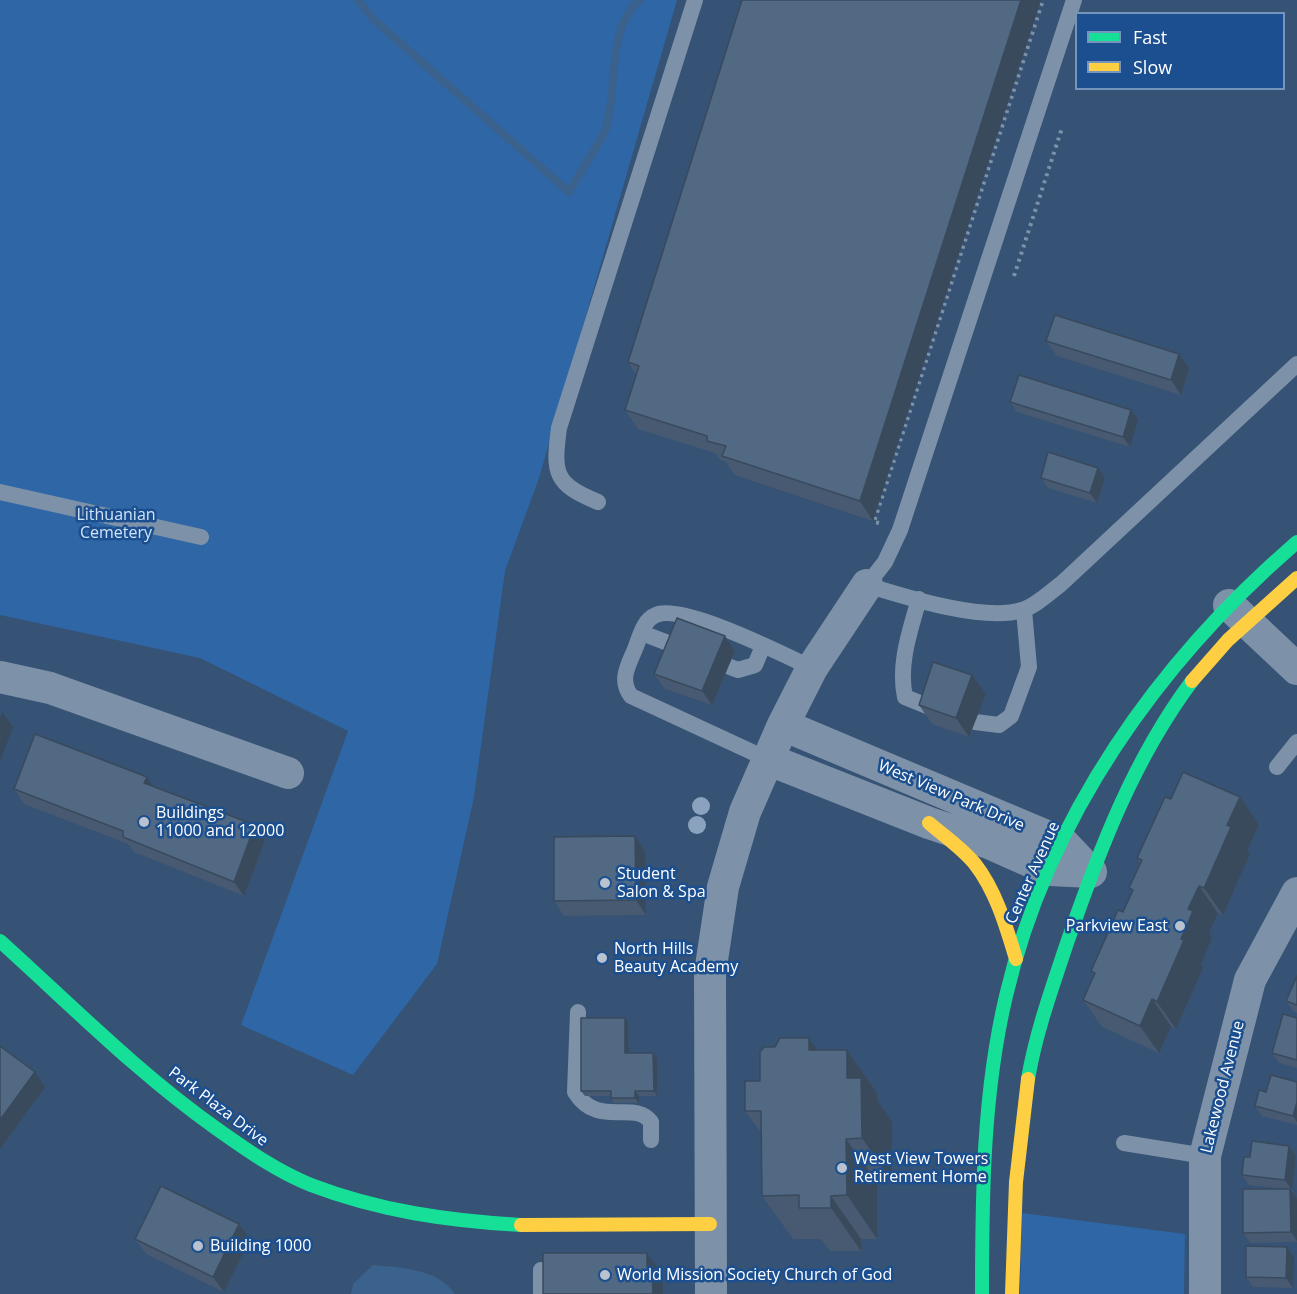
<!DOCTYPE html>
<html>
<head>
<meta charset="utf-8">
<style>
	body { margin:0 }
	#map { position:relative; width:1297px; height:1294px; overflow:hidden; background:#365274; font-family:"Open Sans",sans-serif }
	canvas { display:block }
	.legend { position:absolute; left:1075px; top:12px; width:210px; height:78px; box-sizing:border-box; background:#1b4f8f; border:2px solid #7695bc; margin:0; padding:8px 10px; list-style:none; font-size:18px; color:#fff }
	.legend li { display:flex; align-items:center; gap:12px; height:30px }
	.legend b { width:30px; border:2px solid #7695bc }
</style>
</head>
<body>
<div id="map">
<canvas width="1297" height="1294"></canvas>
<ul class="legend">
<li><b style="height:8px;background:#16e098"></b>Fast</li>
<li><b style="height:8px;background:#ffcf43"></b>Slow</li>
</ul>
</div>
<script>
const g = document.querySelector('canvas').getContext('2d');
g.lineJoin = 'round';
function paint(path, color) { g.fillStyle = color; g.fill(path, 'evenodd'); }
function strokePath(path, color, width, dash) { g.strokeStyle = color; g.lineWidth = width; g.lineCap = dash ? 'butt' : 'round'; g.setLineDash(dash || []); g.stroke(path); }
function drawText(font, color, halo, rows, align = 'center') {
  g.font = font + ' "Open Sans",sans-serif'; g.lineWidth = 5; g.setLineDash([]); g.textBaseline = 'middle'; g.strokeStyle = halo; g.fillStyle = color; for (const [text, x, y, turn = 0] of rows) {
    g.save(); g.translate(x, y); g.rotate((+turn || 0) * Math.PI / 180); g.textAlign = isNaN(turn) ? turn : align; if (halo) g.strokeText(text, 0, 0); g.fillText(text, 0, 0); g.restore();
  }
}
const green = new Path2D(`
	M0,0h677l-138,478 -34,93 -31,226 -37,167 -84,111 -112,-50 107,-294 -148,-73 -200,-43z
	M1022,1213l163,21 -1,60h-164z`);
const water = new Path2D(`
	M373,1265c29,3 64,3 82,29h-104l2,-10z`);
const stream = new Path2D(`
	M358,0l15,19 196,173c9,-17 31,-48 37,-64 12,-39 0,-100 34,-128`);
const path = new Path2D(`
	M1014,276l48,-148
	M879,523l-5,-1 169,-522`);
const lane = new Path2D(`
	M1074,0l-174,530 -15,32 -18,23c39,12 116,37 155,25 14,-4 28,-18 39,-26l236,-220
	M0,492l201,45
	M598,502c-44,-18 -45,-29 -39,-74l136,-428
	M919,599c-9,32 -21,65 -14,98l32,13
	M642,633l96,37 17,-5 8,-19
	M975,722l24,3 12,-9 18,-49 -5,-57
	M767,759l-136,-63c-12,-16 -3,-30 4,-47 5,-12 8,-29 21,-34 26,-12 128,40 156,53
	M1277,767l20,-25
	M578,1012l-3,80c23,37 59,7 76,30v18
	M1124,1143l81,13
	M541,1270v24`);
const street = new Path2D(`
	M1229,605l68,64
	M0,677l50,11 238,85
	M783,725l280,118 17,18
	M767,759l162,64 60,20 61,27 41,2
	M711,1294l-1,-321 13,-86 22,-75 38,-87 29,-57 55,-83
	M1205,1294v-138l45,-176 47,-87`);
const fast = new Path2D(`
	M0,941c71,64 139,133 217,188 30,21 59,42 94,56 68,26 138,36 210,40
	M1028,1079c8,-47 24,-91 39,-136 32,-92 66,-183 125,-262
	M982,1294c0,-99 1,-201 24,-298 42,-179 153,-335 291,-454`);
const slow = new Path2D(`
	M1192,681l36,-41 69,-62
	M929,823c15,13 33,25 46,41 21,27 31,62 41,95
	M521,1225l189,-1
	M1012,1294l4,-112 12,-103`);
const trees = [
	[701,806],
	[697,825]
];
const wall = new Path2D(`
	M742,0h299l-168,521 -138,-46 -10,-14 -5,-1 -5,-7 -77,-24 -13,-19 11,-36 -8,-12z
	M1046,341l133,13 10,14 -8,27 -124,-39z
	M1010,402l121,8 7,10 -8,27 -113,-35z
	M1041,478h64l-8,25 -49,-15z
	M725,636l10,15 -23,54 -47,-16 -11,-15z
	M986,694l-17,43 -37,-13 -13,-19z
	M154,787l101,38 10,15 -21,56 -110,-44 -6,-8 -104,-40 -10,-15z
	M1240,797l19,28 -12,25 3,4 -27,61 -5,-2 -9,20 3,5 -11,26 2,4 -27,61 -5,-3 -12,27 -57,-26 -19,-27 11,-25 -3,-4 32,-59 9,-20 -3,-4 11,-25 -3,-5 34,-59z
	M645,851l1,64 -82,1 -10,-15z
	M1297,976v37l-4,-2 -7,-10z
	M1297,1018v50l-18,-5 -7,-10z
	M628,1023l1,30h24l4,5v38h-18v7h-25l-3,-5v-2h-26l-4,-5z
	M809,1038l8,12h30l30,43v7l15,21v60l-15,1v57h-16v12h-31l-9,-12h-28l-31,-43v-62l-17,-23 15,-30 15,-34z
	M1297,1082v43l-35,-9 -7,-10 11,-14z
	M1289,1146l7,10 -4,34 -1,-1 6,9v44l-47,1 -7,-10 42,-44 -36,-4 -7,-10 8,-18z
	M239,1224l11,15 -26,53 -78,-38 -11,-15z
	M1287,1247l7,10 -1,31 -40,-1 -7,-10z`);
const shadedWall = new Path2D(`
	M1021,0h20l-168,521 -13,-20z
	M1179,354l10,14 -8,27 -10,-15z
	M1131,410l7,10 -8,27 -7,-10z
	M1098,468l7,10 -8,25 -7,-10z
	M725,636l10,15 -23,54 -10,-14z
	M972,675l14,19 -17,43 -13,-19z
	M2,712l11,15 -13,34v-42z
	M147,777l10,15 -13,-9z
	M1240,797l19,28 -12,25 3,4 -27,61 -19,-27 23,-63z
	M255,825l10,15 -21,56 -10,-14z
	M635,836l10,15 1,64 -10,-15z
	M1199,886l19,27 -9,20 3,5 -11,26 2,4 -27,61 -19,-27 24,-63 7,-30z
	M1152,999l19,27 -12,27 -19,-27z
	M625,1018l3,5 1,35 -4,-5z
	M809,1038l30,43 -30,-31z
	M847,1050l30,43v7l15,21v60l-30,-43 -15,-60z
	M653,1053l4,5v38l-3,-5z
	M35,1072l10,15 -45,62v-29z
	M635,1091l4,5v7l-4,-5z
	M1297,1102v20l-4,-6z
	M846,1139l31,43v57l-30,-44z
	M1289,1146l7,10 -4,34 -7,-10z
	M1290,1189l7,9v43l-6,-9z
	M831,1196l30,43v12l-30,-43z
	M239,1224l11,15 -26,53 -11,-15z
	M1287,1247l7,10 -1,31 -7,-10z
	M647,1253l10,14v8l6,7v12h-10l-6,-27z`);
const building = new Path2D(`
	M742,0h279l-161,501 -138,-45 4,-10 -19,-5v-5l-82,-26 14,-44 -11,-4z
	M1055,315l124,39 -8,26 -125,-39z
	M1019,375l112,35 -8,27 -113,-35z
	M1048,452l50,16 -8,25 -49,-15z
	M677,618l48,18 -23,55 -48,-17z
	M933,662l39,13 -16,43 -37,-13z
	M35,734l112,43 -3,6 111,42 -21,57 -111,-45v-6l-109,-42z
	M1183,772l57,25 -13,28 4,2 -27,61 -5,-2 -11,23 5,2 -12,28 3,1 -27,62 -5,-3 -12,27 -57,-26 12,-27 -4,-2 27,-61 5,2 10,-22 -4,-2 13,-28 -5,-2 28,-61 6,2z
	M635,836l1,64 -82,1v-64z
	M1297,976v29l-11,-4z
	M1283,1014l14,4v42l-25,-7z
	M581,1018h44v35h28l1,38h-19v7h-24v-7h-30z
	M780,1038h29v12h38v28h14l1,60 -16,1 1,56 -16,1v12h-32v-13l-37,1 -1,-85h-16v-30h15v-29l4,-5h11z
	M0,1046l35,26 -35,48z
	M1271,1075l26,7v20l-4,14 -38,-10 4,-16 7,2z
	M1252,1141l37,5 -4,34 -43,-5 2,-18h6z
	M161,1186l78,38 -26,53 -78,-38z
	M1243,1189h47l1,43 -48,1z
	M1246,1246l41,1 -1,31 -40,-1z
	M543,1253h104v14l5,1 1,26h-110z`);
const markers = [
	[144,822,6,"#b9c2ce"],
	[605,883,6,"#b9c2ce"],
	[1180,926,6,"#b9c2ce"],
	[602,958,6,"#b9c2ce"],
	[842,1168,6,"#b9c2ce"],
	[198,1246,6,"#b9c2ce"],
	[605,1275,6,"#b9c2ce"]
];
const parkNames = [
	["Lithuanian",116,515],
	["Cemetery",116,533]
];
const streetNames = [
	["West View Park Drive",951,796,23],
	["Center Avenue",1033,873,-66],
	["Lakewood Avenue",1223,1087,-76],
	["Park Plaza Drive",218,1107,37]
];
const poiNames = [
	["Buildings",156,813],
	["11000 and 12000",156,831],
	["Student",617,874],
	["Salon & Spa",617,892],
	["Parkview East",1168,926,"right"],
	["North Hills",614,949],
	["Beauty Academy",614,967],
	["West View Towers",854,1159],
	["Retirement Home",854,1177],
	["Building 1000",210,1246],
	["World Mission Society Church of God",617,1275]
];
paint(green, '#2f66a5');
paint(water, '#3b618d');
strokePath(stream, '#3b618d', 8);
strokePath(path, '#7d92a8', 4, [3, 4.5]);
strokePath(lane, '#7d92a8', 16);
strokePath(street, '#7d92a8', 32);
strokePath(fast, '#16e098', 14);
strokePath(slow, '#ffcf43', 14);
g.fillStyle = '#8aa2be';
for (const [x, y] of trees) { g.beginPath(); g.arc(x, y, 9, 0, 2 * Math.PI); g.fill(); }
paint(wall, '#475a72');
paint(shadedWall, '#394a5c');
paint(building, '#526984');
strokePath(building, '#394a5c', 1.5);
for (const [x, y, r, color] of markers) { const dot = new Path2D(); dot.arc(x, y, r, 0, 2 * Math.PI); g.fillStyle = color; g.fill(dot); strokePath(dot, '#1b4f8f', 2); }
drawText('16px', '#cfe3fa', '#1b4f8f', parkNames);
drawText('16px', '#fff', '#1b4f8f', streetNames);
drawText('16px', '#fff', '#1b4f8f', poiNames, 'left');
</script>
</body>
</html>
